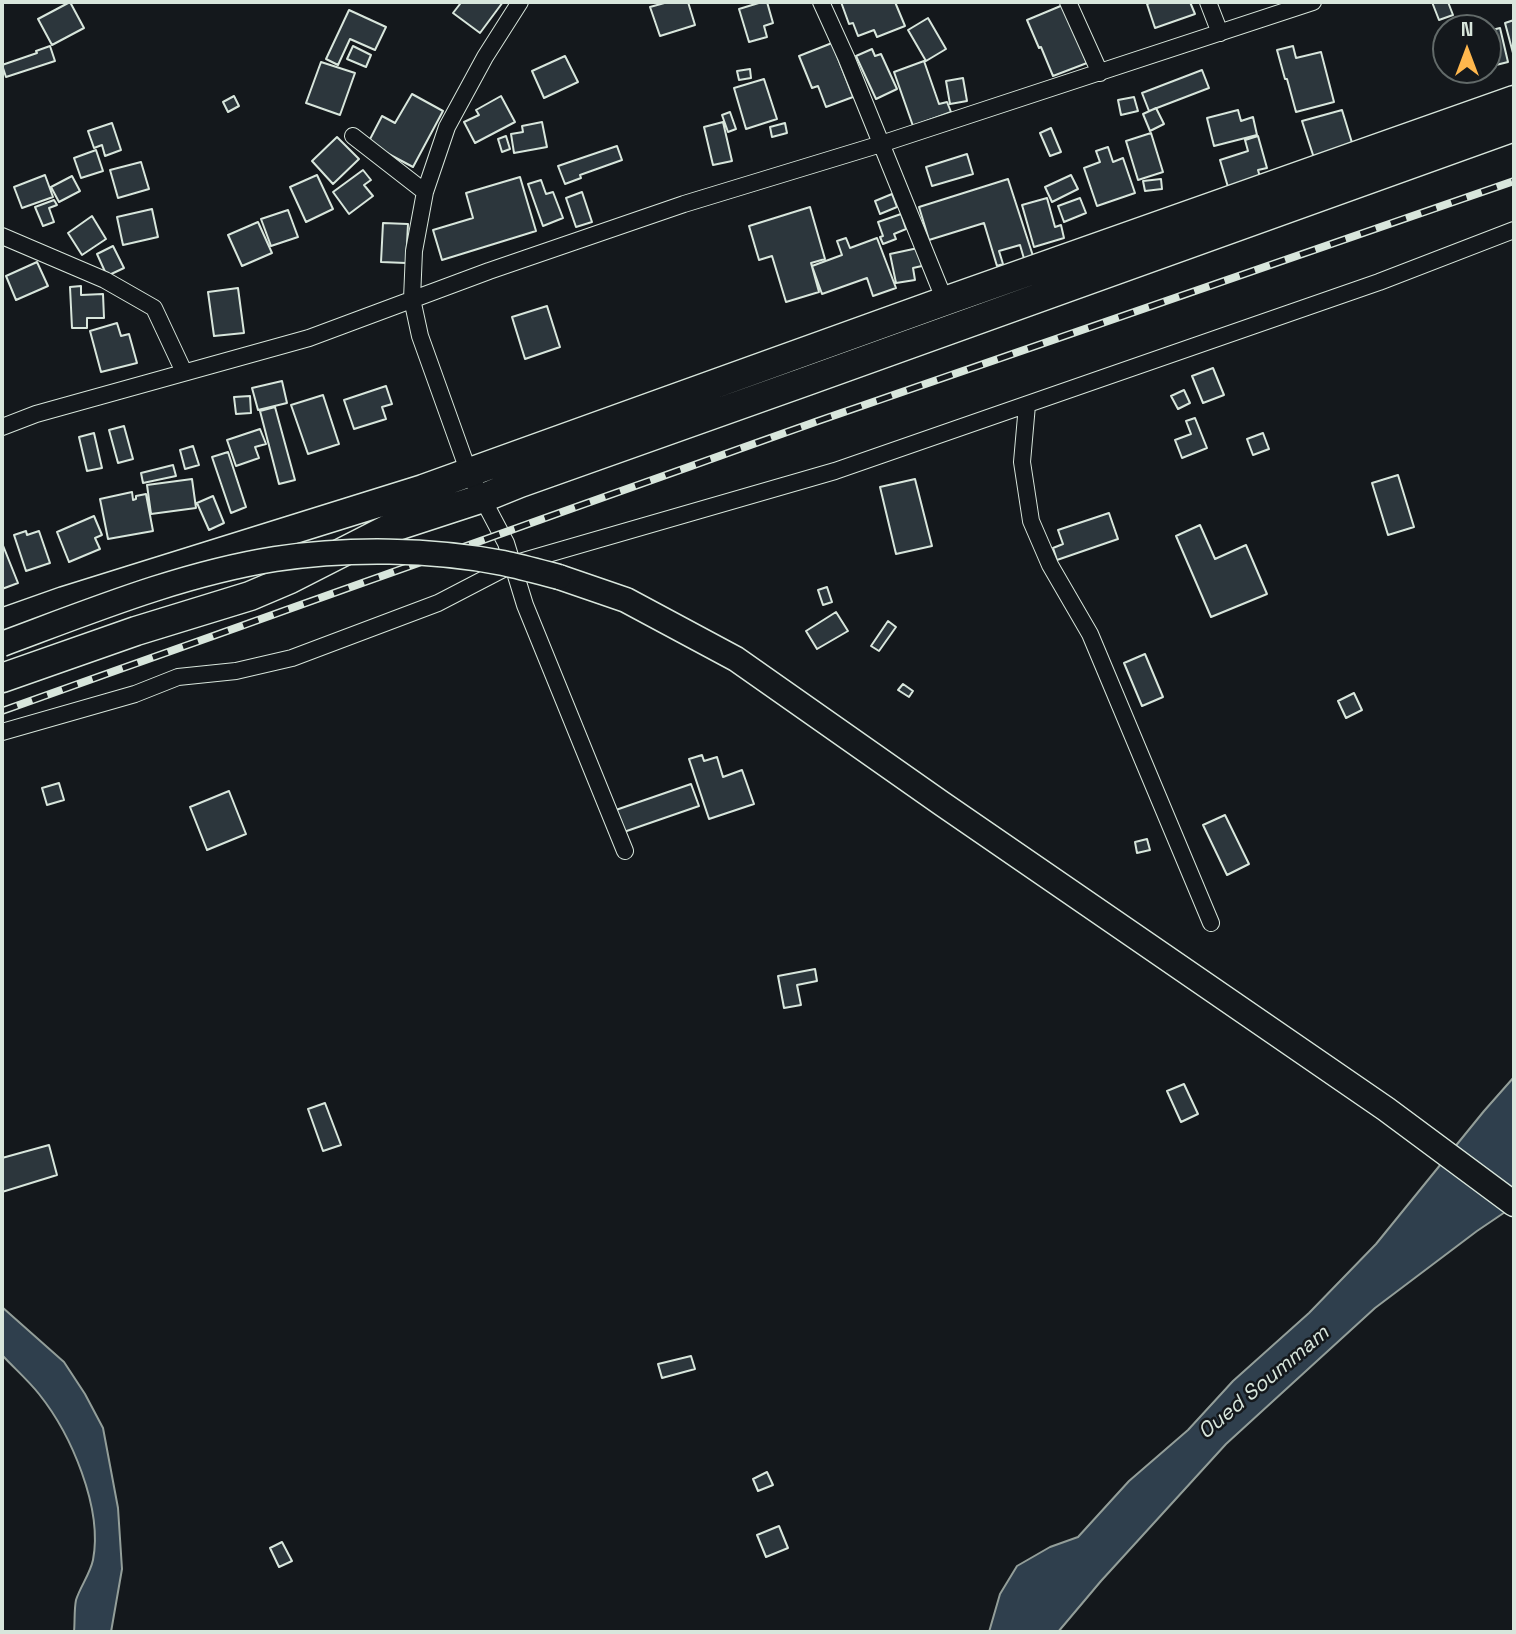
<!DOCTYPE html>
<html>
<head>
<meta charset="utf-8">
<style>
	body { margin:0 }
	#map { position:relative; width:1516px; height:1634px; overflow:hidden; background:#14181c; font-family:"Space Grotesk",sans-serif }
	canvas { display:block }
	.frame { position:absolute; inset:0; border:4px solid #d8e6dc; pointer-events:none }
	.north { position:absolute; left:1432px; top:14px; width:70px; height:70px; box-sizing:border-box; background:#14181c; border:2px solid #626a69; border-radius:50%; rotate:0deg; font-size:19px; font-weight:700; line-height:28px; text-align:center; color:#d8e6dc }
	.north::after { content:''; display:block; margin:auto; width:24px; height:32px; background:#ffb74d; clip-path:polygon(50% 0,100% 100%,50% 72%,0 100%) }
</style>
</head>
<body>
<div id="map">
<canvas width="1516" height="1634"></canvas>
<div class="frame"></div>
<div class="north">N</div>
</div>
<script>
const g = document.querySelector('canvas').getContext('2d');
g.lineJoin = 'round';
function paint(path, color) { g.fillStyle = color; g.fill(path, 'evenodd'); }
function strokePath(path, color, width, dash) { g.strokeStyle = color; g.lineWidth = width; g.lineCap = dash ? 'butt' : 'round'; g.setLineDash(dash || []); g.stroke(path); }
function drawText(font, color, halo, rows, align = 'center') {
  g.font = font + ' "Space Grotesk",sans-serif'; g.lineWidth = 5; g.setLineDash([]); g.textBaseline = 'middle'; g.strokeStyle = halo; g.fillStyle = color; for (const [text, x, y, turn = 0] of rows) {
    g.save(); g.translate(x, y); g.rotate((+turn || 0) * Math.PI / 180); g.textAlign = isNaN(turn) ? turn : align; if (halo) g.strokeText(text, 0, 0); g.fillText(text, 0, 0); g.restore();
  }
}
const water = new Path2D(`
	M1514,1077v129l-37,25 -102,77 -149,136 -125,137 -43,51h-69l11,-38 17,-28 33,-19 28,-10 51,-56 59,-51 45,-49 76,-68 67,-69 108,-133z
	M2,1307l62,55 21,32 18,34 15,80 4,61 -11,63h-37c1,-10 0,-22 2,-32 4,-13 14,-26 17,-40 10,-52 -22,-126 -54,-166 -11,-14 -25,-26 -37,-39z`);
const building = new Path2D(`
	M70,2l14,26 -32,17 -14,-26z
	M457,2h46l-23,31 -27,-20 7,-9z
	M668,2h20l7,23 -35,11 -10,-29z
	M762,2h5l6,21 -9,3 3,11 -18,5 -10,-33z
	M841,2h54l10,24 -28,11 -3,-7 -16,6 -5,-13 -4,1z
	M1152,2h38l5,12 -40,14 -8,-24z
	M1432,2h16l5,13 -14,5z
	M1063,5l24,58 -34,13 -12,-29 -2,1 -12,-28z
	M349,10l37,17 -11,23 -25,-11 -12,26 -12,-6z
	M928,18l18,31 -20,12 -18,-31z
	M1514,20v32l-1,1 -8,-30z
	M1500,28l8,34 -20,5v-36z
	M832,43l21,54 -27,10 -8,-21 -6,2 -13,-32z
	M50,46l5,15 -49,16 -4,-12 35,-12 -1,-2z
	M353,46l18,9 -5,12 -19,-8z
	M1293,46l3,12 25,-6 13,50 -38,10 -9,-33h-2l-8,-29z
	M872,49l3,7 6,-2 16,35 -21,10 -20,-43z
	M565,56l13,26 -34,16 -12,-27z
	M924,61l15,43 8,-2 4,10 -38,14 -19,-54z
	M321,62l34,11 -15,42 -34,-12z
	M750,69l1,9 -12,2 -2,-9z
	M1202,70l7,18 -60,23 -7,-18z
	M963,78l4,23 -17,3 -4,-23z
	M764,79l13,40 -31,10 -12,-41z
	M412,94l31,17 -30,56 -45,-24 14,-27 13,7z
	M234,96l5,10 -11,6 -5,-10z
	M501,96l14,26 -40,21 -11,-21 15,-7 -3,-5z
	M1134,97l4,14 -17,4 -3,-15z
	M1156,108l8,16 -14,7 -7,-17z
	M1238,110l3,11 12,-4 4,18 -43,11 -7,-28z
	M1342,110l11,36 -39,12 -12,-37z
	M730,112l6,17 -8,3 -6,-17z
	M542,122l5,25 -33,6 -3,-19 12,-2 -1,-6z
	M723,122l9,39 -19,4 -9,-38z
	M112,123l9,27 -16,6 -3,-11 -8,3 -6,-17z
	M785,123l2,10 -15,4 -2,-10z
	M1051,128l10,24 -11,4 -10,-23z
	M1151,133l12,39 -25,8 -12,-39z
	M506,136l4,13 -8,3 -4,-13z
	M1258,136l9,32 -9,2 2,7 -32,10 -8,-27 28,-9 -3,-11z
	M337,137l22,22 -26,25 -21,-23z
	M617,146l5,14 -42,15 1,3 -16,6 -7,-18z
	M1108,147l5,15 10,-4 12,35 -38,13 -13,-38 16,-6 -4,-11z
	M96,150l7,21 -22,7 -7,-20z
	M967,154l6,20 -41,12 -6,-19z
	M141,162l8,27 -31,9 -8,-28z
	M363,170l8,10 -7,5 9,11 -24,18 -16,-22z
	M45,175l8,22 -31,11 -8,-21z
	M317,175l16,34 -27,13 -16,-35z
	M1071,175l7,14 -26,13 -7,-15z
	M72,176l8,15 -21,11 -8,-15z
	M520,177l16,54 -94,29 -9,-30 40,-12 -7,-25z
	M1008,179l26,80 -9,3 -5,-17 -21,6 4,13 -6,2 -13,-43 -55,17 -10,-33z
	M1161,179l1,10 -17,2 -2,-10z
	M541,180l5,14 7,-2 10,26 -20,8 -15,-42z
	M582,192l10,30 -16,5 -10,-29z
	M892,194l5,13 -17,7 -5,-13z
	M1047,198l8,29 6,-2 3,13 -30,9 -12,-42z
	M1080,198l6,15 -22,9 -6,-16z
	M54,200l3,5 -8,3 5,14 -11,4 -8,-19z
	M810,207l15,52 -14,4 8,29 -33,10 -14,-46 -13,4 -10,-34z
	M152,209l6,28 -35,8 -6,-28z
	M288,210l10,27 -27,9 -10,-27z
	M901,214l5,15 -12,5 2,5 -13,5 -3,-7 3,-1 -5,-14z
	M92,216l14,23 -24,16 -14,-22z
	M258,222l14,31 -30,13 -14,-31z
	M383,223l25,1 -2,39 -25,-1z
	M846,238l4,10 27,-10 19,50 -23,8 -6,-18 -45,16 -10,-28 30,-11 -5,-14z
	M113,246l11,22 -17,8 -10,-22z
	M918,248l4,18 -9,2 2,12 -19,3 -6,-29z
	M37,262l11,24 -32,14 -10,-24z
	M81,286v9l22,-1 1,24h-17v10h-15l-2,-41z
	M238,288l6,45 -30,3 -6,-44z
	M547,306l13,41 -35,12 -13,-42z
	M117,323l4,13 8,-2 8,29 -36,9 -11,-41z
	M1213,368l11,27 -21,8 -11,-27z
	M282,381l5,22 -29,7 -6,-22z
	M386,386l6,18 -10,3 4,12 -32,10 -10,-29z
	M1184,390l6,13 -12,6 -7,-13z
	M323,395l16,49 -31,10 -17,-49z
	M250,396l1,17 -15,1 -2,-17z
	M275,407l20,73 -16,4 -19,-73z
	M1195,418l12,30 -25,10 -7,-18 16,-6 -5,-13z
	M124,426l9,33 -15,4 -9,-33z
	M260,429l6,15 -11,3 4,11 -23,8 -9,-26z
	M94,433l8,35 -15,3 -8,-34z
	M1263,433l6,16 -16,6 -6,-16z
	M193,446l6,19 -14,4 -5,-19z
	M228,452l18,55 -15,6 -19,-56z
	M173,465l3,11 -33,7 -2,-10z
	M1398,475l16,52 -26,8 -16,-52z
	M192,479l4,29 -45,6 -4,-29z
	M915,479l17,67 -36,8 -16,-67z
	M132,492l1,8 3,-1v-3l10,-2 7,37 -45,8 -8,-40z
	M213,496l11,27 -15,7 -12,-27z
	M1109,513l9,26 -61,21 -4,-12 10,-4 -5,-14z
	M94,516l8,19 -7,3 5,11 -31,13 -12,-30z
	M1200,525l15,34 31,-14 21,49 -56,23 -35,-81z
	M26,531l1,4 12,-4 11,32 -24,8 -12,-36z
	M2,543l16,40 -16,6z
	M827,587l5,15 -9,3 -5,-15z
	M836,612l12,19 -31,18 -11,-18z
	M888,621l8,6 -17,24 -8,-5z
	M1145,654l18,43 -21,9 -18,-43z
	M903,684l10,7 -4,6 -11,-7z
	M1354,693l8,17 -16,8 -8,-17z
	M702,755l2,6 13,-4 6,20 19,-7 12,34 -45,15 -20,-60z
	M59,783l5,17 -17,5 -5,-17z
	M691,784l8,22 -81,28 -8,-22z
	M229,791l17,43 -39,16 -17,-43z
	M1225,815l24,49 -22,11 -24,-50z
	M1147,839l3,11 -13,3 -2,-11z
	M815,969l2,12 -20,4 4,20 -17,3 -6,-32z
	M1184,1084l14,30 -17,8 -14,-31z
	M325,1103l16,42 -18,6 -15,-42z
	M49,1145l8,30 -55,17v-34z
	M691,1356l4,13 -33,9 -4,-14z
	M767,1472l6,13 -15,6 -5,-12z
	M779,1526l9,22 -22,9 -9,-22z
	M282,1542l10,19 -13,6 -9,-19z`);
const street = new Path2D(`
	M520,2l-35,55 -38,70 -22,65 -11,59 -2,48 8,37 49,137 37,70 19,62 100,246
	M821,2l25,55 99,244
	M1068,2l32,71
	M1208,2l12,31
	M353,136l72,56
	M2,236l103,44 49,28 30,64
	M1027,405l-5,57 9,59 19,44 40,69 121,289
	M2,427l34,-13 273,-76 180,-67 195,-67 197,-60 432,-142
	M2,732l133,-38 43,-17 58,-6 56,-13 146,-55 75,-39 322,-93 544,-189 135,-52`);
const primary = new Path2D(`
	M559,577l67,23 110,59 205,144 445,306 128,95`);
const highway = new Path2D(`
	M2,623l62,-22 359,-112 522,-188 569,-201
	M2,678l134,-47 114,-35 40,-17 98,-50 95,-31 37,-15c332,-117 663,-238 994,-356`);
const rail = new Path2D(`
	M2,711l816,-290 696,-240`);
const primaryBridge = new Path2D(`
	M2,644c89,-33 179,-70 273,-85 73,-11 156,-10 228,4 19,4 37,9 56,14`);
const waterNames = [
	["Oued Soummam",1264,1383,-40]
];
paint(water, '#2f3f4d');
strokePath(water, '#939e99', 2);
paint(building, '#2c363c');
strokePath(building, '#d8e6dc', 2);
strokePath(street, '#d8e6dc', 18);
strokePath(primary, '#d8e6dc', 27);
strokePath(highway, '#d8e6dc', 31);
strokePath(street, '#14181c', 16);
strokePath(primary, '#14181c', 24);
strokePath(highway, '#14181c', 28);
strokePath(rail, '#d8e6dc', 8);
strokePath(rail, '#14181c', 5, [16]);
strokePath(primaryBridge, '#d8e6dc', 27, []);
strokePath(primaryBridge, '#14181c', 24);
drawText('italic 21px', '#d8e6dc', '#14181c', waterNames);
</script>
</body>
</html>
